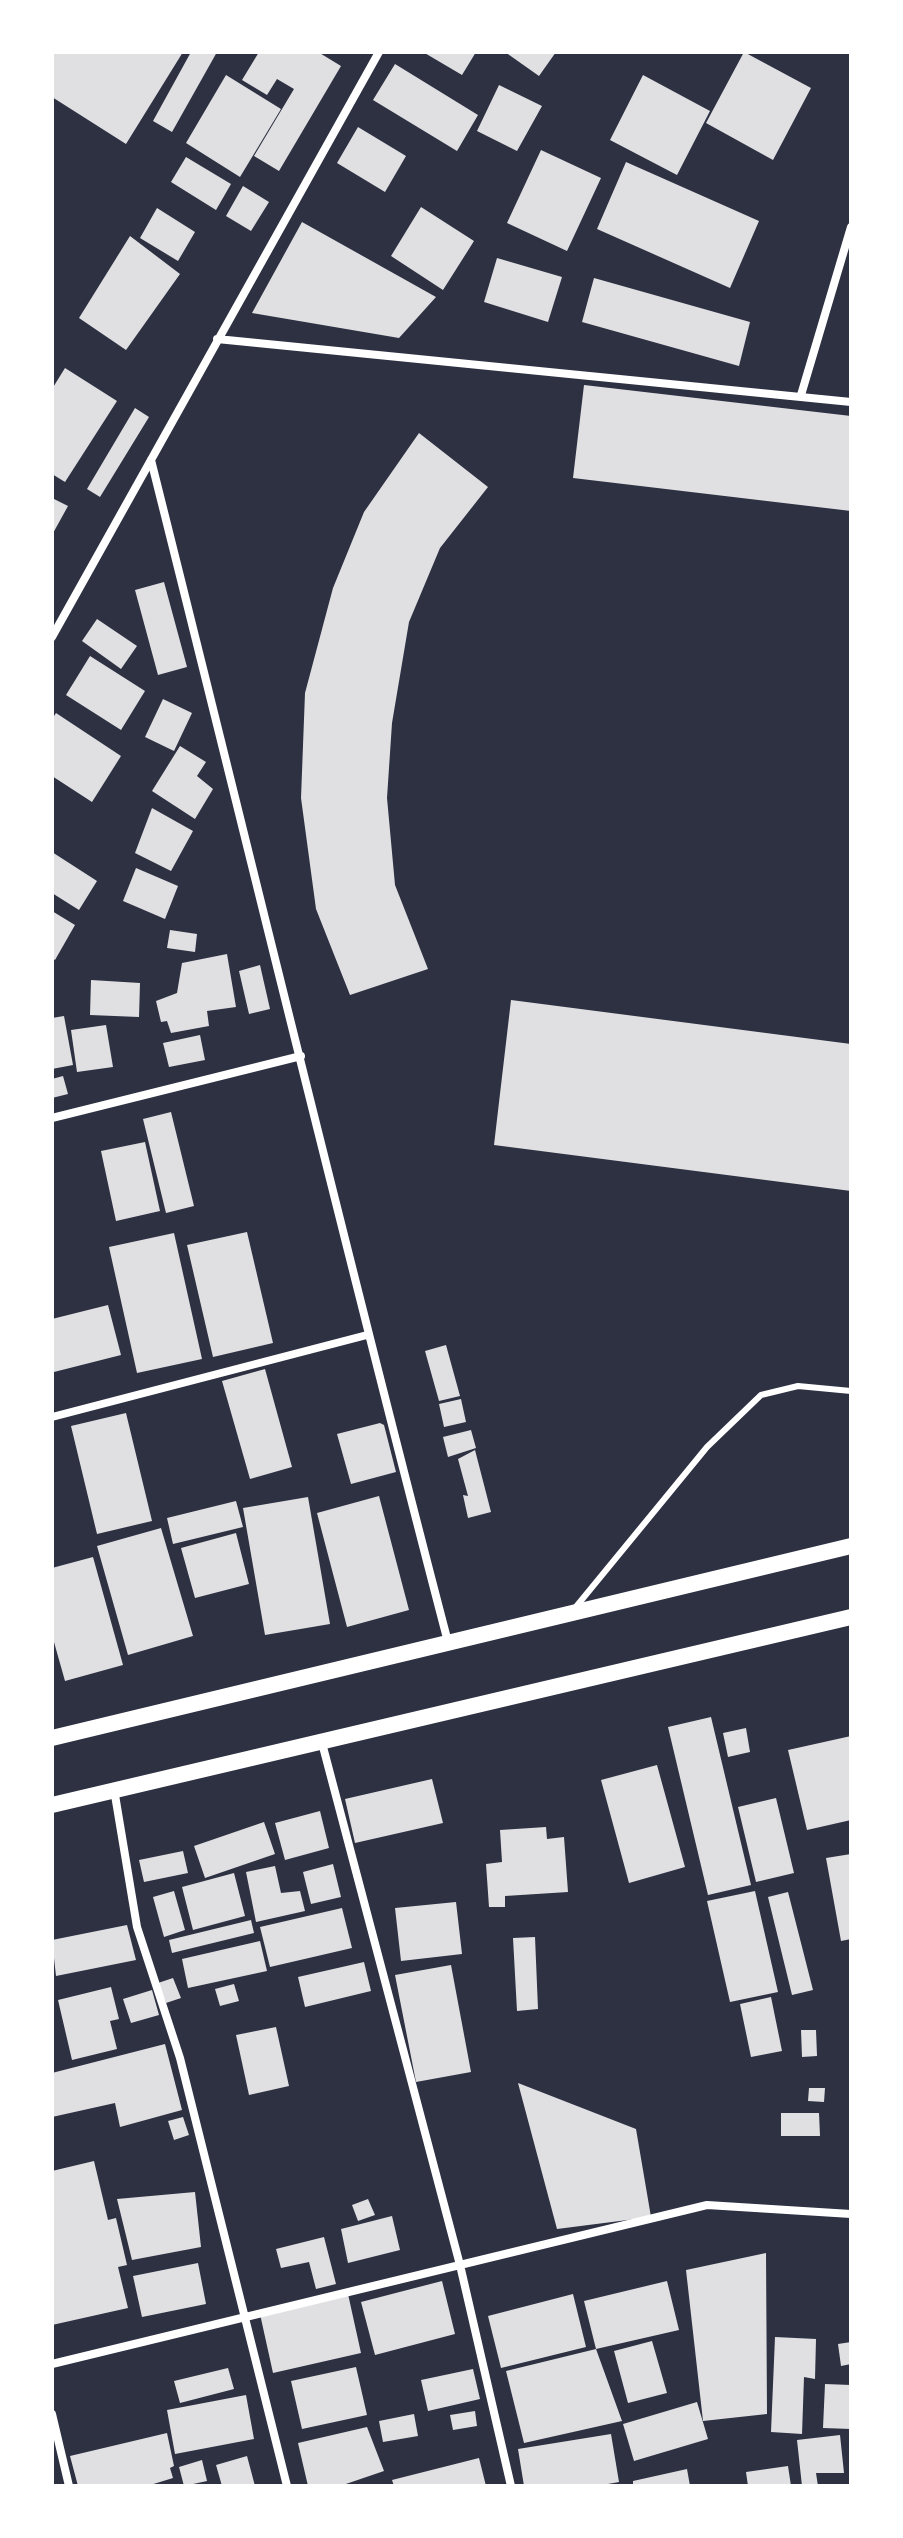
<!DOCTYPE html>
<html>
<head>
<meta charset="utf-8">
<style>
	body { margin:0 }
	#map { position:relative; width:903px; height:2538px; overflow:hidden; background:#2d3142; font-family:Roboto,sans-serif }
	canvas { display:block }
	.frame { position:absolute; inset:0; border:54px solid #fff; pointer-events:none }
</style>
</head>
<body>
<div id="map">
<canvas width="903" height="2538"></canvas>
<div class="frame"></div>
</div>
<script>
const g = document.querySelector('canvas').getContext('2d');
g.lineJoin = 'round';
function paint(path, color) { g.fillStyle = color; g.fill(path, 'evenodd'); }
function strokePath(path, color, width, dash) { g.strokeStyle = color; g.lineWidth = width; g.lineCap = dash ? 'butt' : 'round'; g.setLineDash(dash || []); g.stroke(path); }
const building = new Path2D(`
	M52,52h131l-57,92 -74,-47z
	M191,52h26l-45,80 -19,-11z
	M259,52h59l23,14 -62,105 -25,-15 40,-67 -17,-10 -10,16 -25,-15z
	M423,52h53l-14,23z
	M505,52h51l-17,24z
	M744,52l67,36 -38,72 -67,-37z
	M395,64l83,51 -21,36 -84,-51z
	M226,75l55,34 -41,68 -54,-34z
	M643,75l67,36 -33,64 -67,-35z
	M499,85l43,21 -25,45 -40,-20z
	M358,127l48,29 -21,36 -48,-29z
	M541,150l60,28 -34,73 -60,-28z
	M186,157l45,27 -15,26 -45,-28z
	M626,162l133,59 -29,67 -133,-59z
	M243,186l26,16 -18,29 -25,-15z
	M421,207l53,34 -31,49 -52,-34z
	M157,208l38,24 -17,29 -38,-23z
	M302,222l134,75 -37,41 -147,-25z
	M130,236l50,38 -54,76 -47,-32z
	M497,258l65,19 -14,45 -64,-20z
	M594,278l156,44 -11,44 -157,-44z
	M65,368l52,33 -52,81 -13,-8v-85z
	M584,385l267,31v95l-278,-33z
	M135,408l14,9 -49,80 -13,-8z
	M419,433l69,54 -48,61 -31,74 -17,101 -5,75 8,87 33,84 -78,26 -34,-86 -15,-111 4,-105 28,-105 31,-76z
	M52,498l16,8 -16,29z
	M164,582l23,85 -29,8 -23,-85z
	M97,619l40,27 -16,23 -39,-28z
	M90,656l55,35 -24,39 -55,-35z
	M163,699l29,14 -18,38 -29,-14z
	M56,713l65,43 -29,46 -40,-26v-57z
	M180,746l26,16 -9,14 16,13 -18,30 -43,-28z
	M152,808l41,23 -22,40 -36,-18z
	M52,852l45,29 -18,29 -27,-17z
	M136,868l42,18 -13,33 -42,-18z
	M52,911l23,14 -20,35 -3,-2z
	M170,930l27,4 -2,18 -28,-4z
	M227,954l9,53 -29,4 2,15 -38,7 -4,-12 -6,1 -5,-21 21,-8 5,-30z
	M260,965l10,44 -21,5 -10,-43z
	M91,980l49,3 -1,34 -49,-2z
	M511,1000l340,44v147l-357,-46z
	M64,1016l9,49 -21,4v-51z
	M106,1025l7,42 -36,5 -6,-42z
	M200,1035l5,25 -36,7 -6,-24z
	M63,1076l5,18 -16,4v-19z
	M171,1112l23,94 -28,7 -23,-94z
	M145,1142l15,69 -44,10 -15,-70z
	M247,1232l26,111 -60,14 -26,-112z
	M174,1233l28,126 -65,14 -28,-126z
	M108,1305l13,50 -67,17 -2,-53z
	M446,1345l14,51 -21,5 -14,-50z
	M265,1369l27,98 -42,12 -28,-98z
	M461,1399l5,23 -22,5 -5,-23z
	M126,1413l26,108 -55,13 -26,-108z
	M380,1423l4,2 12,47 -45,12 -14,-50z
	M471,1430l5,18 -28,9 -5,-20z
	M475,1450l16,62 -23,6 -5,-23 5,1 -10,-37z
	M379,1496l30,114 -62,17 -30,-114z
	M308,1497l22,127 -65,11 -22,-127z
	M236,1501l7,26 -70,17 -6,-26z
	M161,1528l32,108 -65,19 -31,-109z
	M236,1533l13,51 -54,14 -14,-50z
	M93,1557l30,108 -58,16 -13,-46v-67z
	M711,1717l40,168 -43,10 -40,-168z
	M746,1728l4,24 -22,5 -5,-24z
	M851,1736v84l-44,10 -19,-80z
	M657,1765l28,102 -56,16 -28,-103z
	M432,1779l11,44 -88,20 -10,-44z
	M776,1798l18,75 -38,9 -18,-75z
	M320,1811l9,37 -44,12 -10,-37z
	M264,1822l11,32 -70,24 -11,-32z
	M546,1827l1,12 17,-2 4,55 -63,4v11h-16l-3,-43 16,-2 -2,-32z
	M183,1851l5,22 -44,9 -5,-22z
	M851,1854v85l-10,2 -15,-83z
	M333,1864l8,33 -30,7 -8,-32z
	M275,1866l6,27 19,-2 5,20 -49,11 -10,-50z
	M234,1873l11,43 -52,14 -11,-43z
	M174,1891l11,39 -21,7 -11,-40z
	M755,1891l23,101 -48,10 -23,-101z
	M788,1892l25,98 -21,5 -24,-98z
	M456,1902l6,52 -61,7 -6,-53z
	M342,1908l10,40 -82,19 -10,-40z
	M251,1920l3,13 -82,20 -3,-13z
	M127,1925l9,35 -80,16 -4,-36z
	M535,1937l3,72 -21,2 -4,-73z
	M260,1941l7,30 -79,17 -6,-29z
	M364,1962l7,29 -66,16 -7,-30z
	M451,1965l20,107 -55,10 -21,-107z
	M173,1978l8,20 -15,5 -8,-20z
	M234,1984l5,17 -19,5 -5,-17z
	M111,1987l8,32 -9,2 7,28 -45,11 -14,-60z
	M152,1990l7,25 -28,8 -8,-24z
	M771,1997l11,54 -31,6 -11,-53z
	M276,2027l13,59 -40,9 -13,-60z
	M801,2030h15l1,26 -15,1z
	M165,2044l17,66 -62,17 -5,-24 -63,14v-44z
	M518,2083l118,46 15,88 -94,12z
	M809,2088h16l-1,14 -16,-1z
	M781,2113h38l1,23h-39z
	M183,2117l6,18 -15,5 -6,-19z
	M94,2161l14,59 8,-2 11,47 -9,2 10,41 -76,17v-154z
	M195,2192l6,55 -69,13 -15,-61z
	M368,2199l7,16 -17,6 -6,-16z
	M392,2216l8,34 -52,13 -7,-34z
	M324,2237l12,47 -20,5 -7,-27 -28,6 -5,-19z
	M766,2253l1,161 -64,7 -17,-151z
	M198,2263l8,41 -64,13 -9,-41z
	M442,2281l13,53 -80,21 -14,-53z
	M667,2281l12,49 -83,19 -12,-48z
	M348,2294l13,59 -88,20 -13,-59z
	M573,2294l13,53 -85,21 -13,-52z
	M775,2337l41,2 -1,40 -11,-2 -2,57 -31,-2z
	M652,2341l15,52 -39,10 -14,-52z
	M851,2342v22l-10,2 -3,-22z
	M596,2349l26,72 -98,22 -18,-72z
	M356,2367l11,48 -65,14 -11,-48z
	M228,2368l6,21 -54,14 -6,-22z
	M473,2369l7,30 -52,12 -7,-31z
	M825,2384l26,1v44l-28,-1z
	M246,2395l8,44 -79,15 -8,-44z
	M697,2402l11,37 -74,22 -11,-37z
	M475,2411l2,15 -24,4 -3,-15z
	M414,2414l4,22 -35,6 -4,-21z
	M367,2427l17,44 -44,15h-32l-10,-43z
	M167,2433l7,33 -4,2 3,10 -26,8h-69l-8,-30z
	M611,2434l8,48 -22,4h-73l-6,-37z
	M840,2435l4,38h-28l2,13h-16l-5,-46z
	M247,2456l8,30h-33l-6,-21z
	M479,2458l7,28h-92l-2,-6z
	M202,2460l5,21 -23,5 -5,-19z
	M788,2466l3,20h-43l-2,-14z
	M687,2469l3,17h-57v-5z`);
const service = new Path2D(`
	M575,1608l132,-161 54,-52 37,-9 53,5`);
const minor = new Path2D(`
	M217,339l634,63
	M801,395l50,-168
	M151,460c99,394 194,789 297,1182
	M52,637l327,-585
	M52,1118l249,-62
	M52,1417l315,-82
	M322,1743l138,522 51,221
	M114,1789l23,138 43,131 107,428
	M52,2364l655,-159 144,9
	M52,2414l17,72`);
const secondary = new Path2D(`
	M52,1738l799,-192
	M52,1805l799,-188`);
paint(building, '#e0e0e3');
strokePath(service, '#fff', 6);
strokePath(minor, '#fff', 8);
strokePath(secondary, '#fff', 16);
</script>
</body>
</html>
